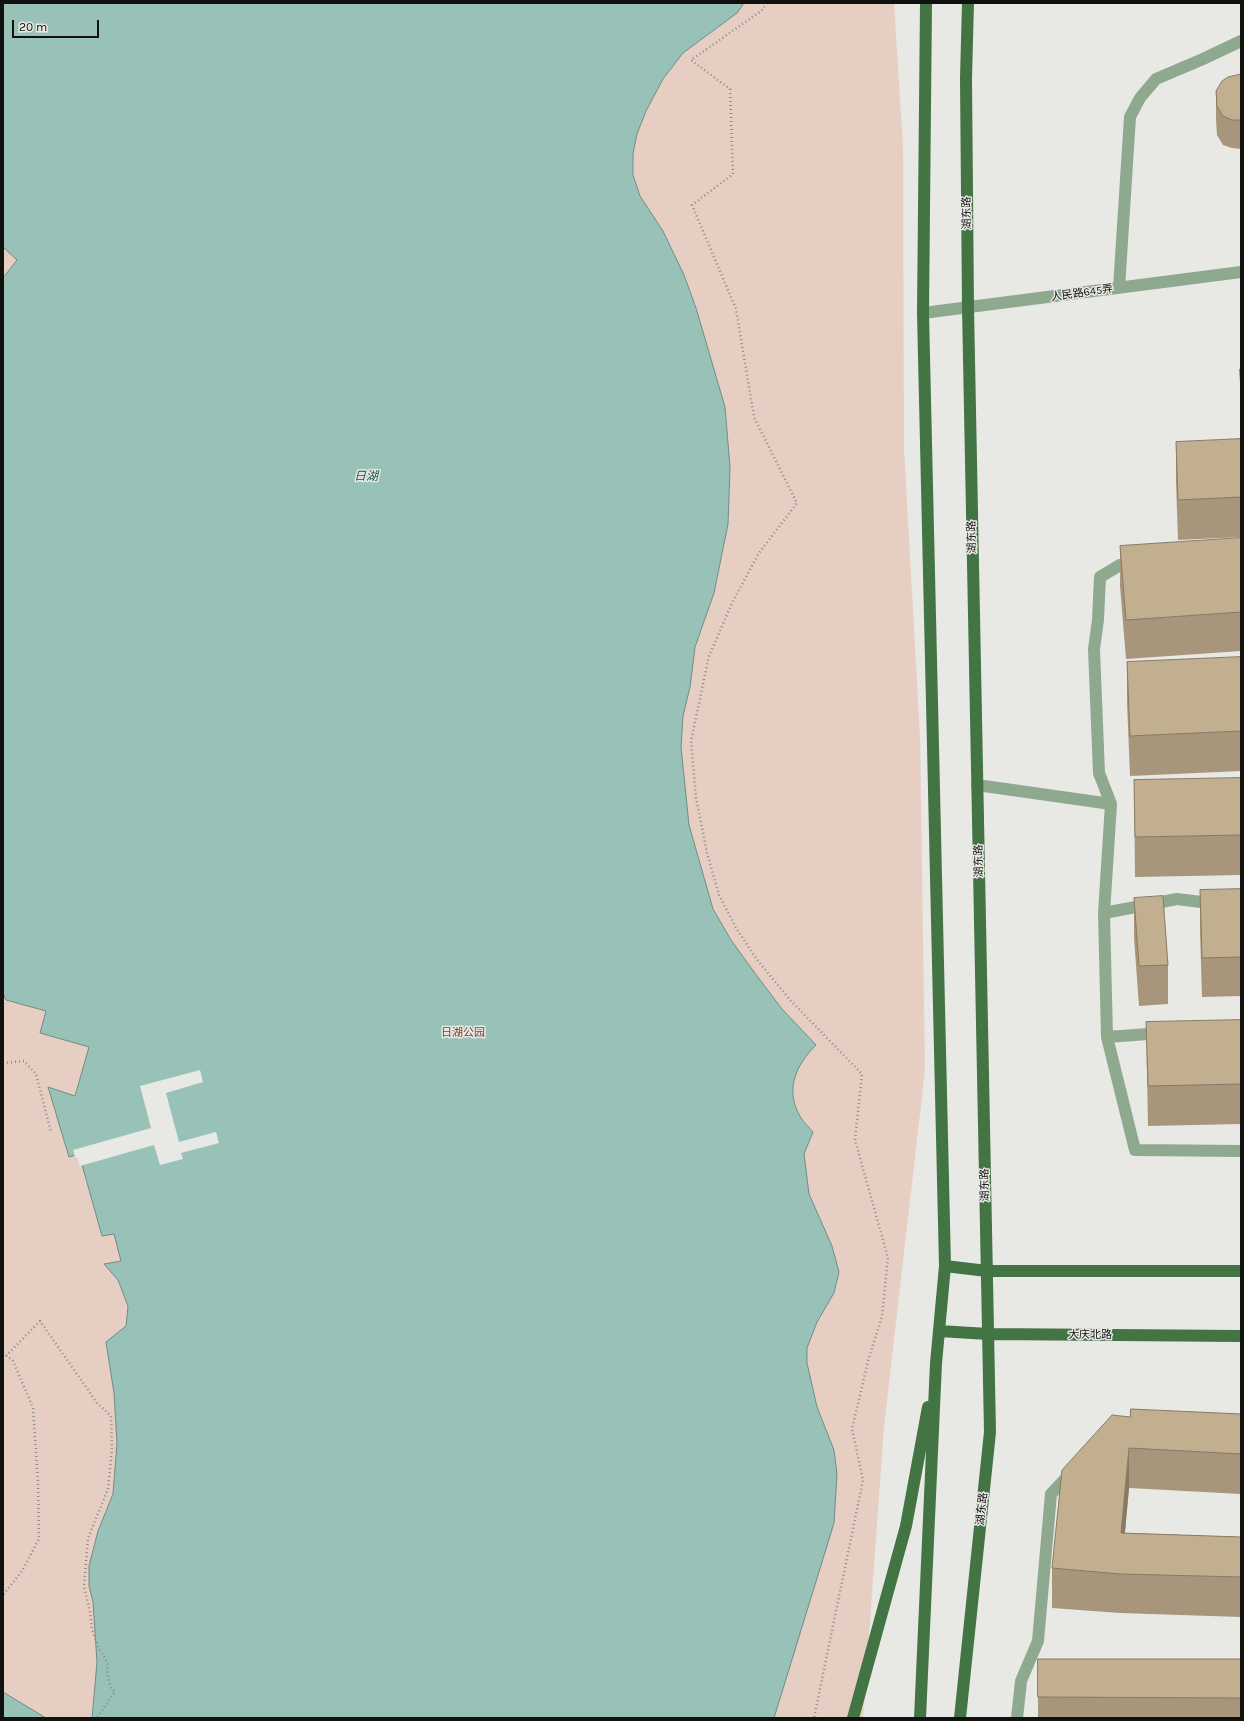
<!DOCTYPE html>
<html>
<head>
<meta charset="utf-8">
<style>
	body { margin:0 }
	#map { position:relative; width:1244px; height:1721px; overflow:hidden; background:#e8e9e5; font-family:Karla,sans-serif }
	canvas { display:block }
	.frame { position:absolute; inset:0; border:4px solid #111110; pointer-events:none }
	.scale { position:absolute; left:12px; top:20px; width:87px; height:18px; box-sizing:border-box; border:2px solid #111110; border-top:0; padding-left:5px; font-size:12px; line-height:14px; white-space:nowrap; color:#111110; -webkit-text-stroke:3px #e8e9e5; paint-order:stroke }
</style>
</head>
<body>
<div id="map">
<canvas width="1244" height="1721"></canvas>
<div class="frame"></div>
<div class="scale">20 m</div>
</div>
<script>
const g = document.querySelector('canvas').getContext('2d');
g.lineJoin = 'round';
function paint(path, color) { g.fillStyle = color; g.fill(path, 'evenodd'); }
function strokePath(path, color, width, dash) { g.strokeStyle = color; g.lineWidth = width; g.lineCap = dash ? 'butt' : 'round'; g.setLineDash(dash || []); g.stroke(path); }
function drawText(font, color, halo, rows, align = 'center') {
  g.font = font + ' Karla,"Noto Sans SC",sans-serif'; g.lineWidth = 3; g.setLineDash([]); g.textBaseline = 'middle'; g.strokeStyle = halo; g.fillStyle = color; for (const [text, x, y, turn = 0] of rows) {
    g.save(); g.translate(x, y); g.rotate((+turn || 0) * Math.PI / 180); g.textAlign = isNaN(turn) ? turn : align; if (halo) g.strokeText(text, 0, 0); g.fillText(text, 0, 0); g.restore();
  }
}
const green = new Path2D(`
	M3,3h891l9,144 1,302 16,287 5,334 -41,357 -21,291h-860z`);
const water = new Path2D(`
	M3,3h741l-7,10 -54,40 -20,26 -17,32 -9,23 -4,20v21l7,21 23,35 21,44 12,33 29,99 5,60 -2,57 -14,69 -19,54 -5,40 -7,29 -2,31 8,78 24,84 18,31 26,36 25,33 34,36c-20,20 -32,45 -15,73 3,5 8,9 12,14l-9,22 5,40 23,52 7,26 -5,21 -17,29 -10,26v15l10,44 17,43 3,24 -3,49 -60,195h-682l5,-56 -4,-60 -4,-16v-20l9,-35 15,-37 4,-51 -3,-50 -8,-51 20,-16 2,-20 -10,-26 -14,-16 17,-3 -7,-27 -12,2 -23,-82 -10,3 -21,-70 27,9 14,-49 -49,-14 6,-22 -40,-11 -3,-7v-715l14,-18 -14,-13z
	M3,1692l43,26h-43z`);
const pier = new Path2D(`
	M200,1070l3,12 -37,11 13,49 37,-10 3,11 -38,10 2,6 -23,6 -6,-20 -74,21 -3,-9h-2l-2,-7 78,-22 -11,-42z`);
const path = new Path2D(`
	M767,3l-6,8 -70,49 39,29 3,85 -41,31 44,104 18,108 43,86 -38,50 -26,48 -24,55 -18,85 5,57 11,55 12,42 17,33 22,33 33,40 71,73 -7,66 33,118 -6,58 -14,45 -16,68 11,51 -49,238
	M3,1063l21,-2 12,13 15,58
	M3,1353l10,8 20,47 5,74 1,57 -17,32 -19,24
	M6,1356l34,-35 57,82 14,13 1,33 -4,40 -20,49 -4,49 6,25 2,18 6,16 9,16 1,15 3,11 4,4 -18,26`);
const minor = new Path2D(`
	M1119,288l11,-171 10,-19 16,-19 47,-20 38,-18
	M923,313l318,-41
	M977,785l134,19 -7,109 3,124
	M1111,804l-12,-31 -5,-124 4,-29 2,-43 20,-12 16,-1
	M1104,913l73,-14 64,8
	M1162,1033l-55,4 28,113 106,1
	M1017,1718l4,-37 17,-40 13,-147 21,-22`);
const major = new Path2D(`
	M945,1266l42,5h254
	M939,1331l49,3 253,2
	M853,1718l53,-192 22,-119
	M920,1718l16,-355 9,-97 -22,-953 3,-310
	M960,1718l30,-286 -22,-1124 -2,-230 2,-75`);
const wall = new Path2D(`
	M1241,71v78l-9,-1 -9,-3 -6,-10 -1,-15v-29l25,-17z
	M1240,369h1v61l-1,-21z
	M1241,439v98l-63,3 -2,-58v-40z
	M1241,538v113l-115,8 -6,-73v-40z
	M1241,657v114l-111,5 -3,-74v-40z
	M1241,778v97l-106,2 -1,-97z
	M1241,889v107l-39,1 -2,-67v-40z
	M1134,898l34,67v39l-29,2 -5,-68z
	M1241,1020v104l-93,2 -2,-104z
	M1241,1414v80l-112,-6 -4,45 116,4v80l-121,-4 -68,-5v-40l78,-151z
	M1038,1659h203v59h-203z`);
const shadedWall = new Path2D(`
	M1129,1448v40l-8,85v-40z`);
const building = new Path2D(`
	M1241,71v49h-9l-9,-4 -6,-10 -1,-15 6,-10 6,-4 13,-3z
	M1240,369h1v21z
	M1241,439v58l-63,3 -2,-58z
	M1241,538v74l-115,8 -6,-74z
	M1241,657v74l-111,5 -3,-74z
	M1241,778v57l-106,2 -1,-57z
	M1241,889v68l-39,1 -2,-68z
	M1163,896l5,69 -29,1 -5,-68z
	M1241,1020v64l-93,2 -2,-64z
	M1131,1409l110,5v40l-112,-6 -8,85 120,4v40l-121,-3 -68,-6 10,-98 50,-55 18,2z
	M1038,1659h203v39l-203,-1z`);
const streetNames = [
	["湖东路",967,213,-91],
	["人民路645弄",1082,293,-8],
	["湖东路",972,537,-91],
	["湖东路",979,861,-91],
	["湖东路",985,1185,-91],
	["大庆北路",1090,1335],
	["湖东路",982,1509,-84]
];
const parkNames = [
	["日湖公园",463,1033]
];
const waterNames = [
	["日湖",366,477]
];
paint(green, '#e7cec3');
paint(water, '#98c2b7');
strokePath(water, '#708d85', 1);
paint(pier, '#e8e9e5');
strokePath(path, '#8b8b89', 2.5, [1, 3]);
strokePath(minor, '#8fa98f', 12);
strokePath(major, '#427444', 12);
paint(wall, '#a7967c');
paint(shadedWall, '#887a65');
paint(building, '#c2af90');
strokePath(building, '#887a65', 1);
drawText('11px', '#111110', '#e8e9e5', streetNames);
drawText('11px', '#76452c', '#e8e9e5', parkNames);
drawText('italic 12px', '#164f44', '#e8e9e5', waterNames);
</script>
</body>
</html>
